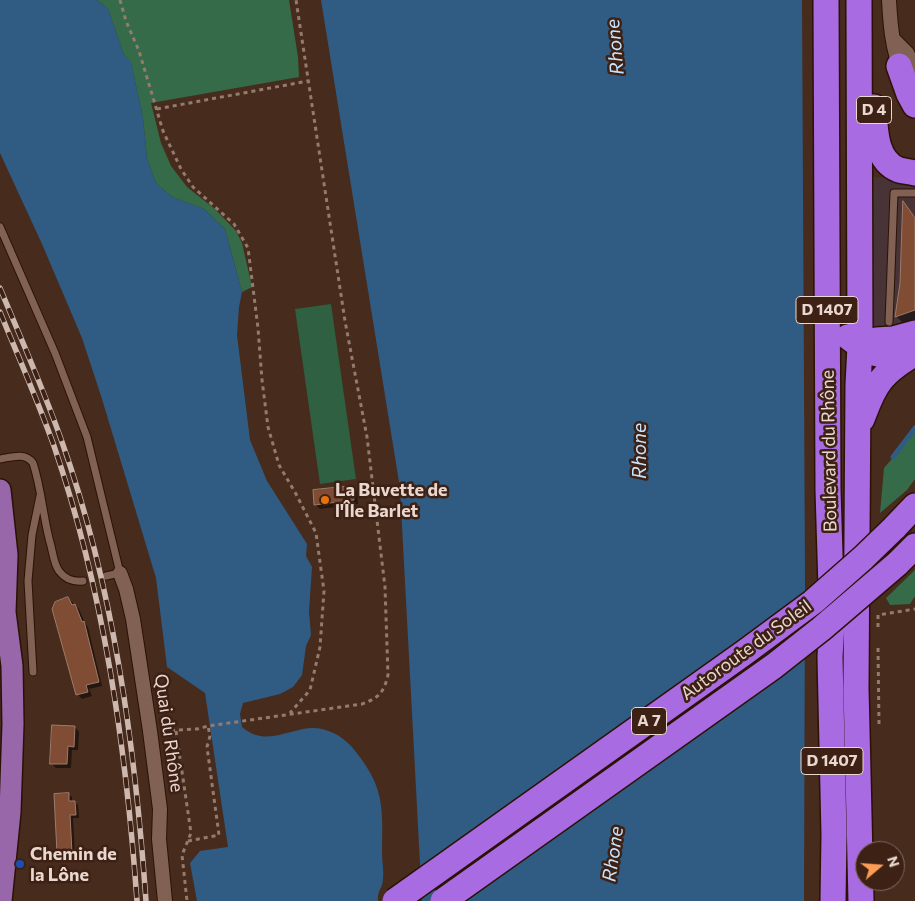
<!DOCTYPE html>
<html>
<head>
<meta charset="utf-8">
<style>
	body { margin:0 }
	#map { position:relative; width:915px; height:901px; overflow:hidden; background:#472b1d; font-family:Commissioner,sans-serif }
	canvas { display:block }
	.north { position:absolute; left:855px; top:841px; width:50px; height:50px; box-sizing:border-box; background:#3c2114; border:1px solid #826a5f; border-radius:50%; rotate:72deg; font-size:14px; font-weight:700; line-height:20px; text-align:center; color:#ead7cf }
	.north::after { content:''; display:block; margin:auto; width:18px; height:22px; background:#fd9d55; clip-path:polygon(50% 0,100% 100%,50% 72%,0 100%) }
</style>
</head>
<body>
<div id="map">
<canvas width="915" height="901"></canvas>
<div class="north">N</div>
</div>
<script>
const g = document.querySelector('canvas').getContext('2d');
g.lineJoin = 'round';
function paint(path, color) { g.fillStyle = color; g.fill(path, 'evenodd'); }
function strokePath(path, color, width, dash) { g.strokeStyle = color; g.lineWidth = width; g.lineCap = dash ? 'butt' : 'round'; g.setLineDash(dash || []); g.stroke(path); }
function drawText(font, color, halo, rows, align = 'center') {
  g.font = font + ' Commissioner,sans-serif'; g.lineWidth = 5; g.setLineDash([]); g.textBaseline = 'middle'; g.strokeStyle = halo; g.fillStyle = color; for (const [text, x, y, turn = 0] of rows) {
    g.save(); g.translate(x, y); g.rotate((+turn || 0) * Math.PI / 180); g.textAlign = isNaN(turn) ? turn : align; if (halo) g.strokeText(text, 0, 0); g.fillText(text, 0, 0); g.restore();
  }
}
const commercial = new Path2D(`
	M872,177l43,3v145l-28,8 -15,-8 1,-128z`);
const green = new Path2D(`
	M331,304l25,175 -36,5 -25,-175z`);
const forest = new Path2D(`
	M97,0h192l9,57 1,20 -148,26 10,40 10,23 16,21 28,22 21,22 6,12 10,44 -10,5 -17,-63 -21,-20 -32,-12 -16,-14 -9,-24 -4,-41 -12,-55 -7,-8 -16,-46z
	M915,432v47l-8,11 -27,23 4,-45z
	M915,570v26l-5,8 -20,1 -4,-7z`);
const water = new Path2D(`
	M0,0h97l11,9 16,46 7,7 12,56 4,41 9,24 16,14 32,12 21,20 17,63 -3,15 -2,28 13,105 17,41 40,63 -1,12 6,11 -3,45 2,23 -5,11 -4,29 -9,12 -13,7 -37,9 -3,11 2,13c20,17 37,7 61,2 18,-4 36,4 48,17 33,39 32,58 31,107 0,8 2,18 1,26 0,9 -6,11 -5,22h-181l-7,-38 10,-12 28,-4 -23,-154 -38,-26 -11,-89 -54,-179 -20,-61 -40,-94 -42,-91z
	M321,0h481l3,579 -1,322h-382l-22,-413z`);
const shadow = new Path2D(`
	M904,204l11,13v102l-12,4 -6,-6 4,-34z
	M352,487l5,5 1,12 -38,5 -5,-5z
	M68,598l11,11 6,14 3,4 14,59 -13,3 3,7 -10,3 -4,-4 -24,-86z
	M75,727l4,5 -1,18h-6l-1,18h-15l-5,-5z
	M68,794l4,3v5h3l3,3 1,13h-6l2,38h-14l-3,-4z`);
const stream = new Path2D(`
	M893,457l22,-29`);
const building = new Path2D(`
	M903,201l12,17v92l-20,7 5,-34z
	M353,486l1,14 -40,5 -1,-15z
	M68,597l4,8 3,-1 7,18 2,-1 15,61 -13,3 2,7 -12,3 -24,-86 3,-7z
	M52,725l23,1 -1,21 -6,-1 -1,18h-17z
	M69,793v8h6l1,14h-6l2,38h-15l-3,-59z`);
const path = new Path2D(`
	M120,0l6,21 13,30 24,80 18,38 12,18 41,37 14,24 10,80 4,52 6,47 11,38 17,29 20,39 8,58 -4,56 -10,43 -20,23
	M157,109l151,-28
	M878,627v-12l37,-6
	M878,648l1,76
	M163,731l34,-2 11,-3 154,-22c17,-6 22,-12 26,-29l-3,-88 -18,-150 -22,-116 -49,-321
	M176,731l15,102 -9,22 5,46
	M188,841l31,-6 -12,-88 3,-11 -2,-10`);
const lane = new Path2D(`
	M0,227l55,126 32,84 33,136 -14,3
	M889,322l5,-129h21
	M0,459c12,-2 25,-7 33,4 9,27 10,56 18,83 2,8 3,18 8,25 6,8 14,11 24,10
	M33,672l-5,-91 4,-46 8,-39`);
const street = new Path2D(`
	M889,0c1,20 3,52 13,70
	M893,39l14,14 8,16
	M120,573l6,16 7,30 17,112 10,78 -1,30 6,62`);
const primary = new Path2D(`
	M0,490l7,65 -2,57 7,54 1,58 -3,88 -9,89`);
const highway = new Path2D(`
	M826,0l2,490 4,130 -2,37 4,178 -1,66
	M859,0l1,346 -2,39 -2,303 5,213
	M899,66l10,28 6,11
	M874,107c1,22 1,54 25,63 5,1 11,2 16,3
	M848,337c28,22 33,19 67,15
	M876,340l17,-1 22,-6
	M862,419c5,-13 10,-28 19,-39 9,-12 22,-19 34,-27
	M894,528l21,-22
	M897,564l18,-18`);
const rail = new Path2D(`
	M0,288c21,51 44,102 62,154 52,147 73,304 84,459
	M0,312c18,44 38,89 54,134 50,146 72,301 83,455`);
const highwayBridge = new Path2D(`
	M395,901l349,-248 69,-51 50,-44 31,-30
	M443,901l331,-235 47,-37 76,-65`);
const markers = [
	[325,500,5,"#e8710a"],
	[20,864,5,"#1a4fb4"]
];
const shields = [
	[874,110,35],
	[827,310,62],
	[649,721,35],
	[832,761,62]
];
const shieldNames = [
	["D 4",874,110],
	["D 1407",827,310],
	["A 7",649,721],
	["D 1407",832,761]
];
const streetNames = [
	["Boulevard du Rhône",829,451,-91],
	["Autoroute du Soleil",746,650,-36],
	["Quai du Rhône",169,733,82]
];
const poiNames = [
	["La Buvette de",335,490],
	["l'Île Barlet",335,511],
	["Chemin de",30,854],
	["la Lône",30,875]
];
const waterNames = [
	["Rhone",615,47,-95],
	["Rhone",640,451,-90],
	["Rhone",613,854,-82]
];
paint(commercial, '#483437');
paint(green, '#2e6041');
paint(forest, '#356b49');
paint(water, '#305c83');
paint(shadow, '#0007');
strokePath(stream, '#305c83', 5);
paint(building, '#804c33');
strokePath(building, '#9c7b6c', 1);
strokePath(lane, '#2c1206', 9);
strokePath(street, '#2c1206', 16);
strokePath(primary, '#2c1206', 24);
strokePath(highway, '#2c1206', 28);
strokePath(path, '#937b70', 3, [4, 4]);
strokePath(lane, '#816153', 7);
strokePath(street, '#816153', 14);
strokePath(primary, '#9867a9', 21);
strokePath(highway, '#a86be2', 25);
strokePath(rail, '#cdb8af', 5.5);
strokePath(rail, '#3c2114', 4, [11]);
strokePath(highwayBridge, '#2c1206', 28, []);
strokePath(highwayBridge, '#a86be2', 25);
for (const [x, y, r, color] of markers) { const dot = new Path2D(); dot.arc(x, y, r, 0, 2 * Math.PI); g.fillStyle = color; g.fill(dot); strokePath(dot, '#3c2114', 2); }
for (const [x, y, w] of shields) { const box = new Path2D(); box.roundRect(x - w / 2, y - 13.5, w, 27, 4); g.fillStyle = '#3c2114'; g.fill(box); strokePath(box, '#ead7cf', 1); }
drawText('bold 16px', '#ead7cf', null, shieldNames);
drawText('18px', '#ead7cf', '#3c2114', streetNames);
drawText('bold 18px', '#ead7cf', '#3c2114', poiNames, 'left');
drawText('italic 19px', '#c9e3fc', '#3c2114', waterNames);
</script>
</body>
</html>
